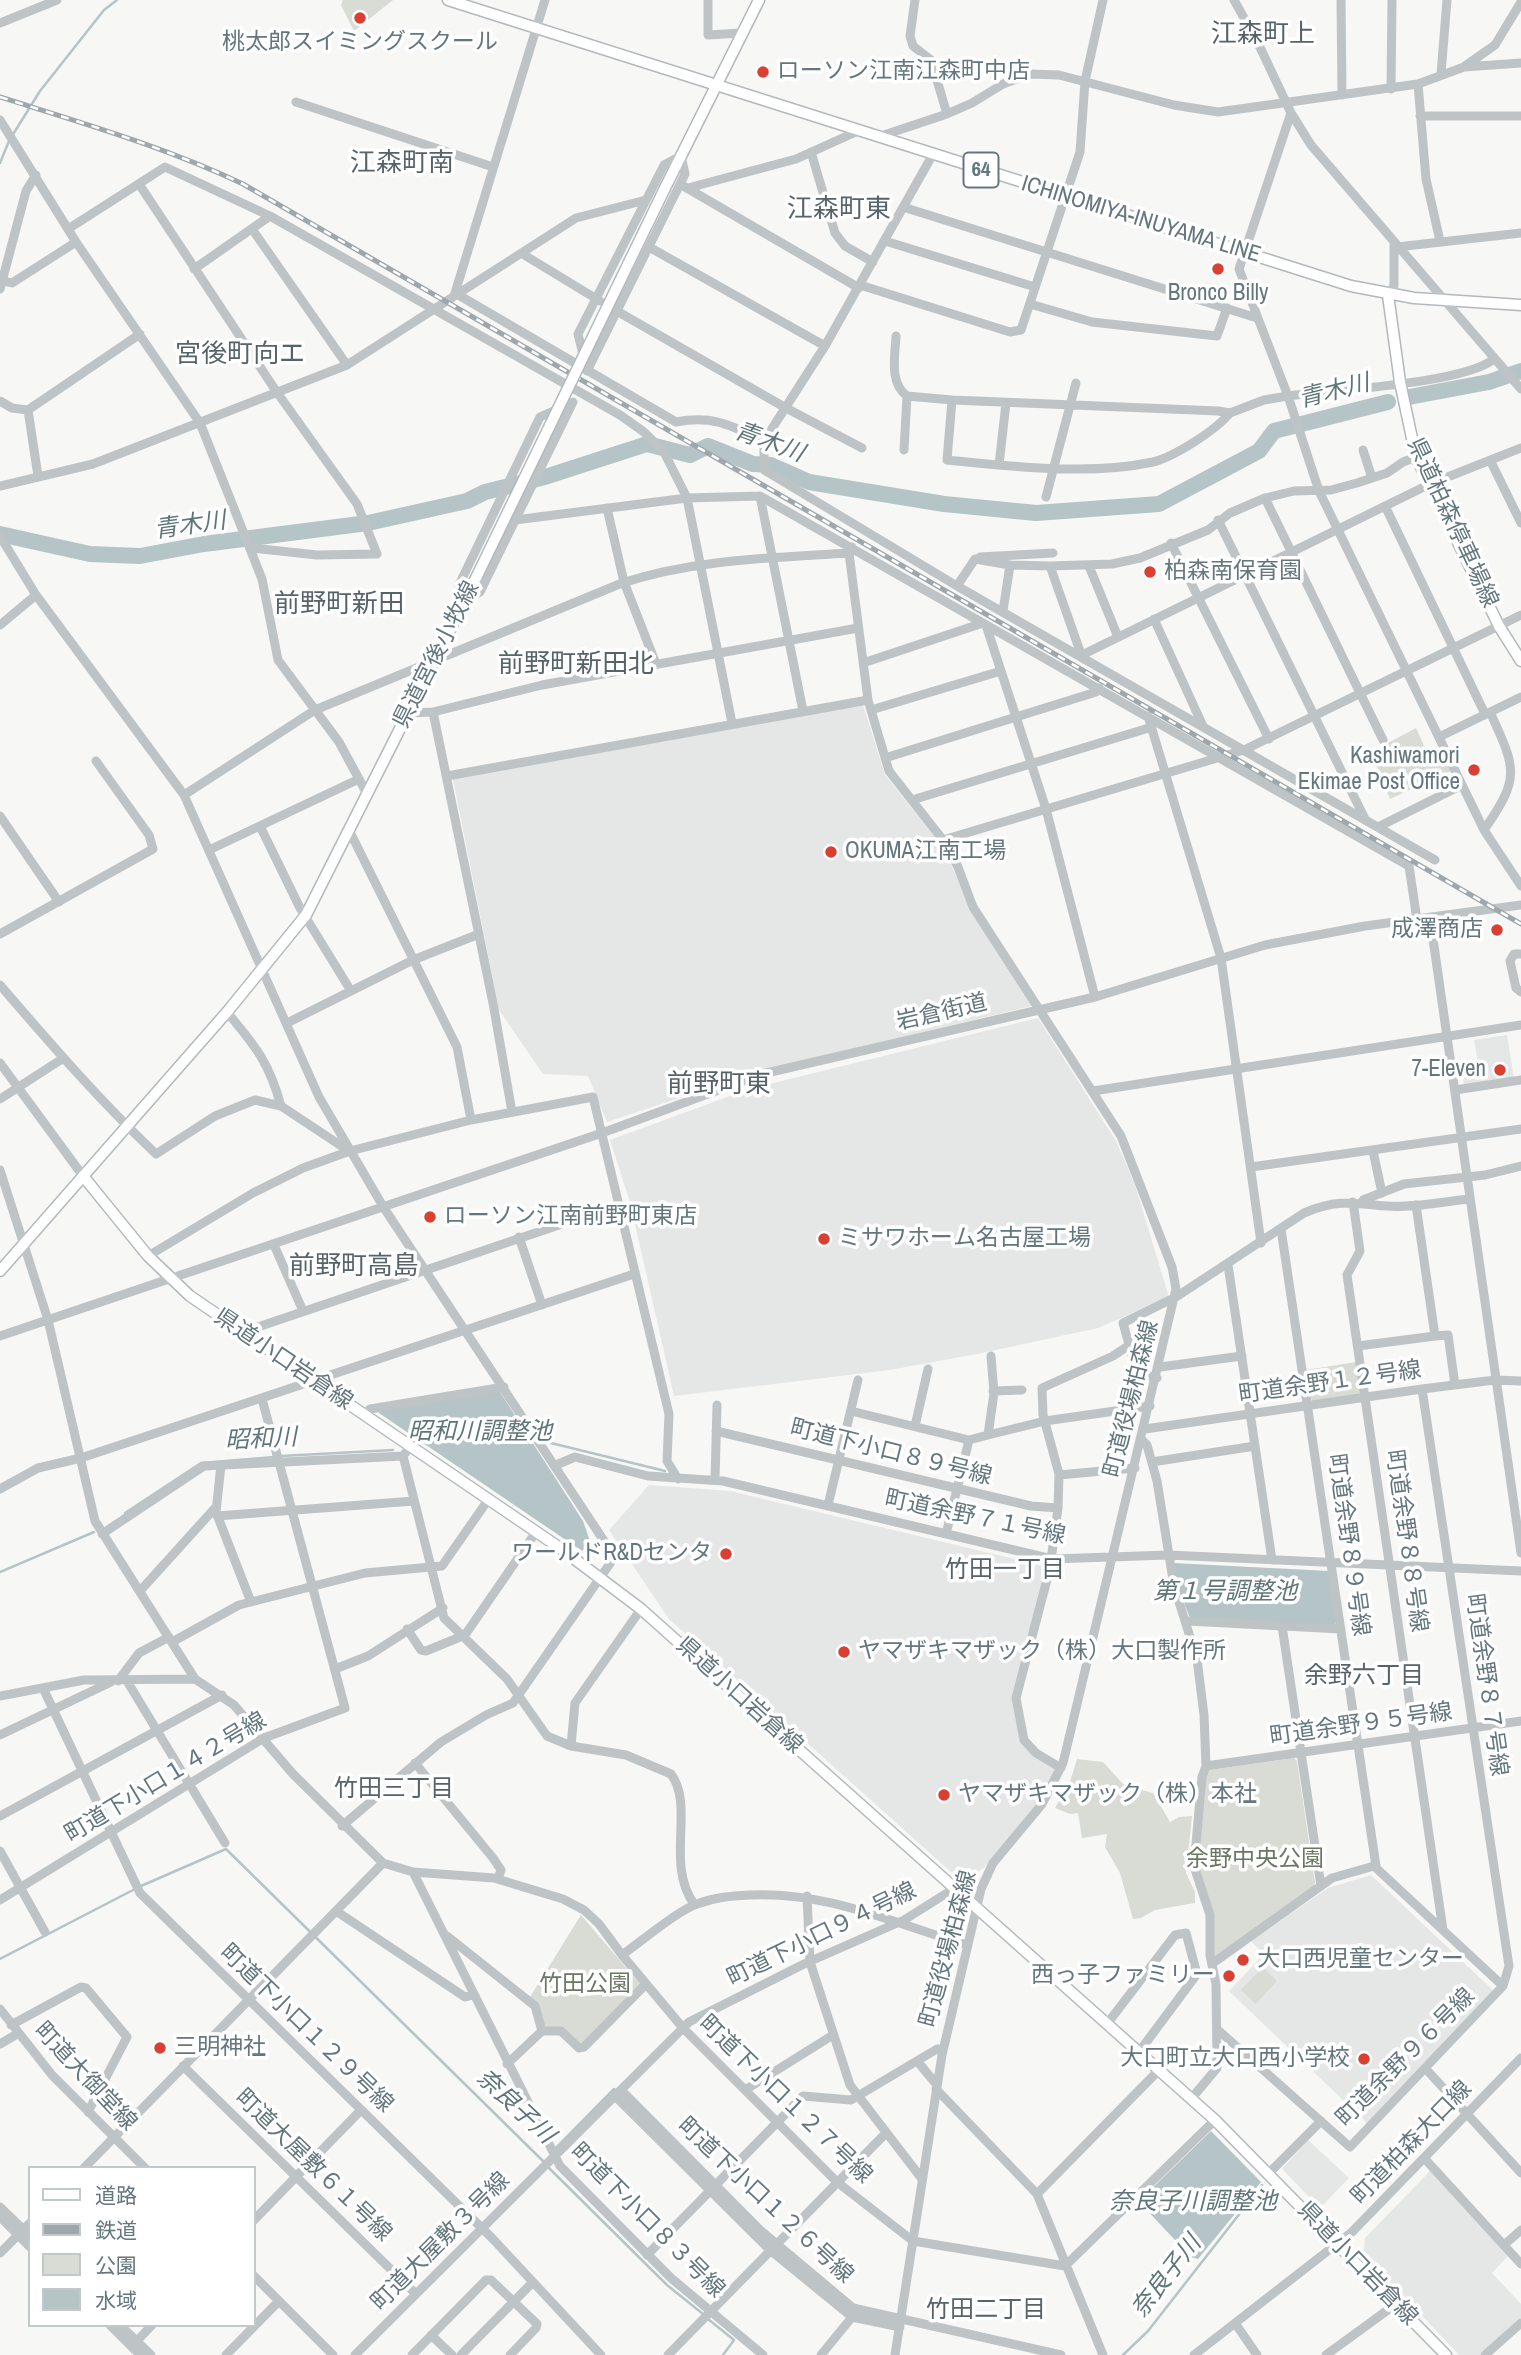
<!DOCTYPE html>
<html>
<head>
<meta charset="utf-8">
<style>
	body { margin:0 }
	#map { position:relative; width:1521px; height:2355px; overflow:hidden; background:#f7f7f5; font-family:"Archivo Narrow","Noto Sans JP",sans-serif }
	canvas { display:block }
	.legend { position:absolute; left:28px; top:2166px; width:228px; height:161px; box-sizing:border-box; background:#fff; border:2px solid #c1c9cb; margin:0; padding:9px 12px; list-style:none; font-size:21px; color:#64777e }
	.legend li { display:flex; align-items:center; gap:14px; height:35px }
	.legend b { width:35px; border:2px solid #c1c9cb }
</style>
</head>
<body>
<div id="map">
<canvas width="1521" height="2355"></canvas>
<ul class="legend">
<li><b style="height:9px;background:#fff"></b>道路</li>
<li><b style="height:9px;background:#9ea7ab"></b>鉄道</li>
<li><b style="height:19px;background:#d8dcd4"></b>公園</li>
<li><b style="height:19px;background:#b5c4c6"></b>水域</li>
</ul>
</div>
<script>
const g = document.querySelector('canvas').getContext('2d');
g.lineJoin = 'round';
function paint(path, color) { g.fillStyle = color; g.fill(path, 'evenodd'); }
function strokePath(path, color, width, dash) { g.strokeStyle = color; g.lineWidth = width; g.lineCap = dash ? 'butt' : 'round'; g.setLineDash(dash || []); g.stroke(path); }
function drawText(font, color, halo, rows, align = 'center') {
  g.font = font + ' "Archivo Narrow","Noto Sans JP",sans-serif'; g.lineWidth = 7; g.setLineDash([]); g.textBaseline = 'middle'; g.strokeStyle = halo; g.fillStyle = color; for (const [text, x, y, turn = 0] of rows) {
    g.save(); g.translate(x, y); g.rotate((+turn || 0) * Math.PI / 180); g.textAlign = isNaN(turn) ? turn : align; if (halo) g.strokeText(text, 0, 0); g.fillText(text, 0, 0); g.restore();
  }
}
const built = new Path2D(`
	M863,705l22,70 54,67 25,48 72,115 -272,65 -157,52 -19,-46 -45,-2 -44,-64 -46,-231z
	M1038,1018l78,123 19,44 34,112 -71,31 -116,25 -92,17 -216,26 -44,-194 -20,-62 139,-51z
	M1507,1035l7,44 -50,7 -3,-20 17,-3 -4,-23z
	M649,1485l81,6 318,76 -33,122 6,51 34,29 -15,30 -56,69 -23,13 -292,-262 -60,-89z
	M1371,1875l123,116 -127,132 -138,-132 35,-37 -13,-13 77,-53z
	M1308,2140l41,38 -29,30 -38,-39z
	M1431,2170l77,86 -16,17 29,31v14l-41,37h-21l-95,-101 1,-16z`);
const green = new Path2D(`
	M343,0h50l-39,31 -13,-26z
	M1416,728l16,35 15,-5 6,12 -63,29 -19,-47z
	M1356,1362l5,30 -3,3 -45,6 -3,-3 -4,-28z
	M1294,1758l3,3 18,122 -2,5 -99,69 -2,-42 -16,-49 8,-88 6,-8z
	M1077,1759l26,3 21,23 29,8 17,29 9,-5 13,-1 -6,57 9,19v11l-40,7 -14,8 -8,1 -13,-46 -15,-26 2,-13 -25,4 -4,-25 -8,1 -15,-6 15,-26z
	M581,1915l59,69v3l-57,57h-4l-36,-19 -13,-28z
	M1263,1967l14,14 -21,23 -15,-14z`);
const water = new Path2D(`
	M498,1389l85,132 7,20 -8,10 -206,-140z
	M1173,1563l156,8 7,51 -2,3 -144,-7 -13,-33z
	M1211,2131l50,51 -63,77 -7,-2 -49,-52 -1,-6z`);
const stream = new Path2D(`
	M12,136l28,-45 64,-81 13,-10
	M0,163l9,-22
	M551,1443l114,28
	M281,1456l112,-6
	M125,1513l76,-50 74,-6
	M0,1572l94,-40
	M141,1886l85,-37 318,313
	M0,1959l135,-70
	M555,2149l59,-60 2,2
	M548,2167l119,118 36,29
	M851,2311l14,4
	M708,2319l26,21 -11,15
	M1123,2355l25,-24 114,-146`);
const river = new Path2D(`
	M1409,397l80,-15 32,-11
	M0,534l90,20 50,2 64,-12 164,-21 99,-22 18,-9 60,-15 102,-33 43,11 18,-9 45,18 18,1 38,17 135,22 92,9 123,-9 100,-53 15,-20 114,-29`);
const minor = new Path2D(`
	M708,0v35l34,-2
	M915,0l-5,36 3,10 18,14 16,54
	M1234,0l24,43 33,70 -52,156 49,127 31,95 165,339 37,56
	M1341,0l1,95
	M0,23l57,-23
	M1465,66l30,-21 26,-43
	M1441,74l6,-74
	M1418,84l8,95 14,62
	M1391,89l1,-89
	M296,102l197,65
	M1291,113l20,32 210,244
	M1420,116h101
	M0,120l76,122 124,181 62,156 16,81 61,82 27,50
	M878,137l69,-23 25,-11 31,-19 27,-10 29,1 115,30 44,7 200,-28 46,-17 57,-4
	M811,152l24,81 10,13 28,16
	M681,156l4,18 -98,197 -9,-37 86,-169z
	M139,184l137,207 81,113 20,50 -60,1 -65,-7
	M680,184l179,104
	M688,188l108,-29 62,-28
	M903,207l354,111
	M68,229l97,-62 105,49 350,199 24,17 20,20 23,46 45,225
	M252,229l95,136
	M885,241l150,46
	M649,247l176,99
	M1397,247l124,-14
	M521,253l79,48
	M194,269l76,-53
	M0,280l12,3 64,-41
	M860,285l150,47 11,-2 59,-178 5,-71 18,-81
	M0,289l26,-98 10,-16
	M455,293l221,129c38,-7 54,3 88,19l61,-95 108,-192
	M455,293l90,-293
	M1388,295l6,-9v-42
	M1030,304l62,18 125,14 10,-28
	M615,310l171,98 76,40
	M896,336c-1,20 -7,47 11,60
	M952,400l266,11 12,2c-14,17 -56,44 -77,49 -65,14 -141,4 -206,-2z
	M0,401l12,7 16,2 112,-76
	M573,402l-93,190 -16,10 -5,-17 81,-168z
	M28,410l10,66
	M1230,413l34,-13 24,-4c44,-6 175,-12 206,-37
	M764,441v29l193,116
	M904,450l3,-54 45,4
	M1363,450l9,28
	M1490,460l31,63
	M999,465l7,-62
	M0,486l93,-22 254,-99 229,-147 70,-18
	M760,496l43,215
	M1046,497l30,-114
	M1265,498l118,242
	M607,508l17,74 32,82
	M1386,508l99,206
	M515,520l172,-22 73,-2 649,370 8,54
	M1218,520l147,299
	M0,536l36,59 148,200 135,302 65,111 228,345 -1,9 -98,141 -27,12 -45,27 -99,84
	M1171,543l98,196
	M852,547l-3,6 19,147 21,71 54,69 15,27 15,40 148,229 51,131 4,22 -113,474 -21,41 -49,59 -12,26 -39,166 -47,300
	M980,557l73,-4
	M1050,566l-40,-1 -35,-6 -18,27 478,274
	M1089,566l29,71
	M1003,611l7,-46
	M1154,619l49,107
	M0,625l36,-30
	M986,625l60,184 49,188
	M1081,654l-31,-88 62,-2 28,-6 68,-28 22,-17 35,-15 29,-7 37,-1 26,-7 30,-10 16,-11 13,-5
	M1082,655l348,-171 91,-36
	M863,663l120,-40
	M871,710l130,-39
	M433,712l60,291 19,109
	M409,713l24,-1 109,-27 316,-57
	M1148,716l73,242 40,285
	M1439,737l82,-40
	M885,758l211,-66 3,-4
	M447,776l421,-76
	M184,795l131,-85 307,-127c74,-24 150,-25 227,-30
	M912,800l240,-73
	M0,816l59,86
	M260,826l40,82 51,83
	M1378,827l84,-42
	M349,830l108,217 14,73
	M1484,830c37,-53 32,-61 6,-118
	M943,840l301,-90 277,-135
	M209,850l150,-71
	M1430,918l91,635
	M0,934l153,-85 -4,-14 -53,-74
	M1521,954h-7l-4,7 6,27 5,4
	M0,985c49,57 100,116 156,169l59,-38 40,-16 26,6
	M227,1012c29,35 42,50 54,94l68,45
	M287,1023l126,-63 66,-26
	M0,1063l83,113
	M1455,1090l66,-10
	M1093,1091l428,-66
	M0,1099l62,-40
	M1373,1151l9,42
	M1251,1167l270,-38
	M0,1170l48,150 47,201 100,158
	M1363,1200l41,-16 81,-9 36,-9
	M1353,1202l7,49 -13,24 96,655
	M1281,1229l95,637
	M519,1237l23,68
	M274,1245l29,66
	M148,1256l105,-63 50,-25 47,-17 121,-31 122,-23 76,317 -2,47 11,18
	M1228,1265l44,295
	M0,1336l602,-203 160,-59 333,-77 170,-52 100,-19 156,-21
	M247,1336l5,-7 366,-124
	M1435,1336l13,-1 7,50
	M1358,1346l77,-10 -19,-131
	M1160,1367l82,-11
	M1157,1378l-20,-5 -14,-50 53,-26 128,-84c33,-14 49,-10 82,-7 27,2 56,-4 83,-7
	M1422,1389l87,577 -6,20
	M993,1391l29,-1
	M851,1411l118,29
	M364,1415l6,-6 134,-22
	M915,1426l13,-57
	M1145,1429l277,-40 73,-9 26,1
	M716,1431l315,75 27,2
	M988,1435l57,-14 105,-15
	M1142,1440l5,5 10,36 17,105 23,73 7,56 2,51 -4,11 -8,89 16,49v40l6,29 1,84 -26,31
	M410,1447l-7,9 41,162 63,61 40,57 24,10 55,9 45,19c24,32 -6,90 23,130
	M1152,1462l103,-16
	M221,1465l-5,47 35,90
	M556,1465l19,-8 73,19 75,5 329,78 116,-4 353,16
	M1059,1475l76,-7
	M715,1480l2,-75
	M0,1489l38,-21 43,-10 553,-184
	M828,1505l30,-125
	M217,1516l197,-15
	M102,1534l102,-68 199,-10
	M946,1534l23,-94 19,-5 6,-42 -3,-37
	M140,1591l75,-83
	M1187,1621l154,8
	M1282,1626l39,260
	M407,1629l14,21 5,1 39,-16 71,-103
	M172,1642l67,-37 126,-32 77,-7 46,-66
	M335,1669l33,-13 75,-48
	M118,1681l21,-28 30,-16
	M127,1681l98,162
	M43,1688l97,205 352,345 109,117
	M0,1696l84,-16 111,-1 39,26 59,69 90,89 30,9 81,6 69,21 21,11 15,14 23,31c20,-14 55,-44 75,-51 18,-7 35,-8 53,-9 78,-4 144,29 218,50
	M0,1735l111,-53
	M571,1746l4,-43 66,-94
	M415,1763l78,95 8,12 -3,9
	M1206,1766l315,-45
	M1061,1768l-25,-15 -12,-13 -8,-42 34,-130 8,-60 1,-34 -16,-59 -1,-27 71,-32 18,-12
	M0,1816l222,-121
	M0,1851l45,81
	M413,1872l147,294 111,112 92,77
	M807,1896l3,66 40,123 72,94
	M0,1900l264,-162 81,-30 -83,-309
	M336,1911l129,86 8,-2
	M447,1936l88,70 7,25
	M622,1955l61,73 154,154 76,59 152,25 150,-146
	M1213,1963l119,-85 42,-12 129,120 -153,161 -132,-117
	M0,2009l52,66 93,93
	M1107,2024l68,-89 11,-2 11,41 -58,78
	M11,2025l70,-38 5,1 41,49 -39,75
	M0,2044l17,-10
	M917,2061l20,24
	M507,2064l35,-33h19l18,17 5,-1 62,-63
	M183,2066l233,228
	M1425,2068l96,105
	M936,2089l101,105 66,161
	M621,2090l139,140 93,78 208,47
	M745,2090l88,-55
	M615,2096l155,154 82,67 48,10
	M1425,2159l96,105
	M84,2168l299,-305
	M1269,2173l52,-52
	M1037,2194l122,-124
	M0,2207l30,29
	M0,2217l30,30
	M254,2220l107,-110
	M1504,2245l17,-15
	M0,2253l30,-30
	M647,2255l156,-159 48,4 86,-51 6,1
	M254,2276l79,79
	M1235,2323l22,32
	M110,2325l30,30
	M120,2325l31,30
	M431,2335l21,20
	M134,2344l18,-19
	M226,2355l53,-54
	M355,2355l334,-333 115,-58 100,-44 51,-32
	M412,2355l74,-75h5l46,44 -1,4 -26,27
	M461,2355l72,-73
	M668,2355l218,-222
	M821,2355l31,-38
	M1194,2355l158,-123 169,-174
	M1326,2355l70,-51
	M1485,2355l36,-32`);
const major = new Path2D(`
	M448,0l903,286 63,12 107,7
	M665,188l94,-188
	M1388,295l12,87 16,75 83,169 22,35
	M83,1176l65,80 42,40 370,252 81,61 574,511 231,235
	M0,1271l227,-259 79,-97 171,-339`);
const rail = new Path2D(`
	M0,97c82,26 165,50 243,87l1278,740`);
const majorBridge = new Path2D(`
	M477,576l188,-388`);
const markers = [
	[360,18,7,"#da4032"],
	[763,72,7,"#da4032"],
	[1218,269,7,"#da4032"],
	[1150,572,7,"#da4032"],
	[1474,770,7,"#da4032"],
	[831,852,7,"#da4032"],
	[1497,930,7,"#da4032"],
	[1500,1070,7,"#da4032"],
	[430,1217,7,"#da4032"],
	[824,1239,7,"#da4032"],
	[726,1554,7,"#da4032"],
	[844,1652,7,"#da4032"],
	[944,1795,7,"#da4032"],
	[1243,1960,7,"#da4032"],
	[1229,1976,7,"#da4032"],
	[160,2048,7,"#da4032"],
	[1364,2059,7,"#da4032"]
];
const shields = [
	[981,170,35]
];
const shieldNames = [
	["64",981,170]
];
const poiNames = [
	["桃太郎スイミングスクール",360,43,"center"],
	["ローソン江南江森町中店",777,72],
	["Bronco Billy",1218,294,"center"],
	["柏森南保育園",1164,572],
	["Kashiwamori",1460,757,"right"],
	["Ekimae Post Office",1460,783,"right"],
	["OKUMA江南工場",845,852],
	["成澤商店",1483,930,"right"],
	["7-Eleven",1486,1070,"right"],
	["ローソン江南前野町東店",444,1217],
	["ミサワホーム名古屋工場",838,1239],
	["ワールドR&Dセンタ",712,1554,"right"],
	["ヤマザキマザック（株）大口製作所",858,1652],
	["ヤマザキマザック（株）本社",958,1795],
	["大口西児童センター",1257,1960],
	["西っ子ファミリー",1215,1976,"right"],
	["三明神社",174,2048],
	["大口町立大口西小学校",1350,2059,"right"]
];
const streetNames = [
	["ICHINOMIYA-INUYAMA LINE",1141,220,17],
	["県道柏森停車場線",1452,523,65],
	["県道宮後小牧線",437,655,-63],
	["岩倉街道",942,1013,-13],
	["県道小口岩倉線",283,1360,34],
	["町道余野１２号線",1330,1383,-8],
	["町道役場柏森線",1132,1399,-76],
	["町道下小口８９号線",891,1453,14],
	["町道余野７１号線",975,1518,12],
	["町道余野８８号線",1406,1541,82],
	["町道余野８９号線",1348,1545,82],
	["町道余野８７号線",1486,1685,82],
	["県道小口岩倉線",739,1696,42],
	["町道余野９５号線",1361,1725,-8],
	["町道下小口１４２号線",166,1778,-31],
	["町道下小口９４号線",822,1935,-26],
	["町道役場柏森線",949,1949,-75],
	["町道下小口１２９号線",306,2029,44],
	["町道余野９６号線",1406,2058,-45],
	["町道大御堂線",85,2077,47],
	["町道下小口１２７号線",785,2100,44],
	["町道柏森大口線",1412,2143,-46],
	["町道大屋敷６１号線",313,2166,44],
	["町道下小口１２６号線",765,2201,43],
	["町道下小口８３号線",647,2221,45],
	["町道大屋敷３号線",441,2242,-45],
	["県道小口岩倉線",1357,2264,46]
];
const parkNames = [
	["余野中央公園",1255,1860],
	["竹田公園",585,1985]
];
const waterNames = [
	["青木川",1334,392,-14],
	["青木川",769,443,20],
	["青木川",190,526,-8],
	["昭和川調整池",480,1433],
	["昭和川",261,1440,-3],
	["第１号調整池",1225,1593],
	["奈良子川",515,2107,43],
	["奈良子川調整池",1193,2203],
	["奈良子川",1167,2277,-52]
];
const neighbourhoodNames = [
	["竹田一丁目",1005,1571],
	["余野六丁目",1364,1677],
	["竹田三丁目",394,1790],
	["竹田二丁目",986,2311]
];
const quarterNames = [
	["江森町上",1263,35],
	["江森町南",402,164],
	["江森町東",839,210],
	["宮後町向エ",240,355],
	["前野町新田",339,605],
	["前野町新田北",576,665],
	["前野町東",719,1085],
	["前野町高島",354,1267]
];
paint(built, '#e5e7e6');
paint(green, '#d8dcd4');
paint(water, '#b5c4c6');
strokePath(stream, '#b5c4c6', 2.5);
strokePath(river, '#b5c4c6', 16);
strokePath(major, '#b2b8bb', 13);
strokePath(minor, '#bec4c6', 9);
strokePath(major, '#fff', 10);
strokePath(rail, '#9ea7ab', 5);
strokePath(rail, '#fff', 2.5, [8]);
strokePath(majorBridge, '#b2b8bb', 13, []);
strokePath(majorBridge, '#fff', 10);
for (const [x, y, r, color] of markers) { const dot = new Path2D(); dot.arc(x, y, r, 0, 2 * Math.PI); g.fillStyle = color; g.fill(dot); strokePath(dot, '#fff', 2.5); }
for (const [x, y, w] of shields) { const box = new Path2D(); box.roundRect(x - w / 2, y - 17.5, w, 35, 5); g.fillStyle = '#fff'; g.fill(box); strokePath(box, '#64777e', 2); }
drawText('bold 21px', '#64777e', null, shieldNames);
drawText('23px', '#64777e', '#fff', poiNames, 'left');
drawText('23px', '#64777e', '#fff', streetNames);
drawText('23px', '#697763', '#fff', parkNames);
drawText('italic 24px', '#5f7679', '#fff', waterNames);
drawText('24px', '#56646a', '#fff', neighbourhoodNames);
drawText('26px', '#56646a', '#fff', quarterNames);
</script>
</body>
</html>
